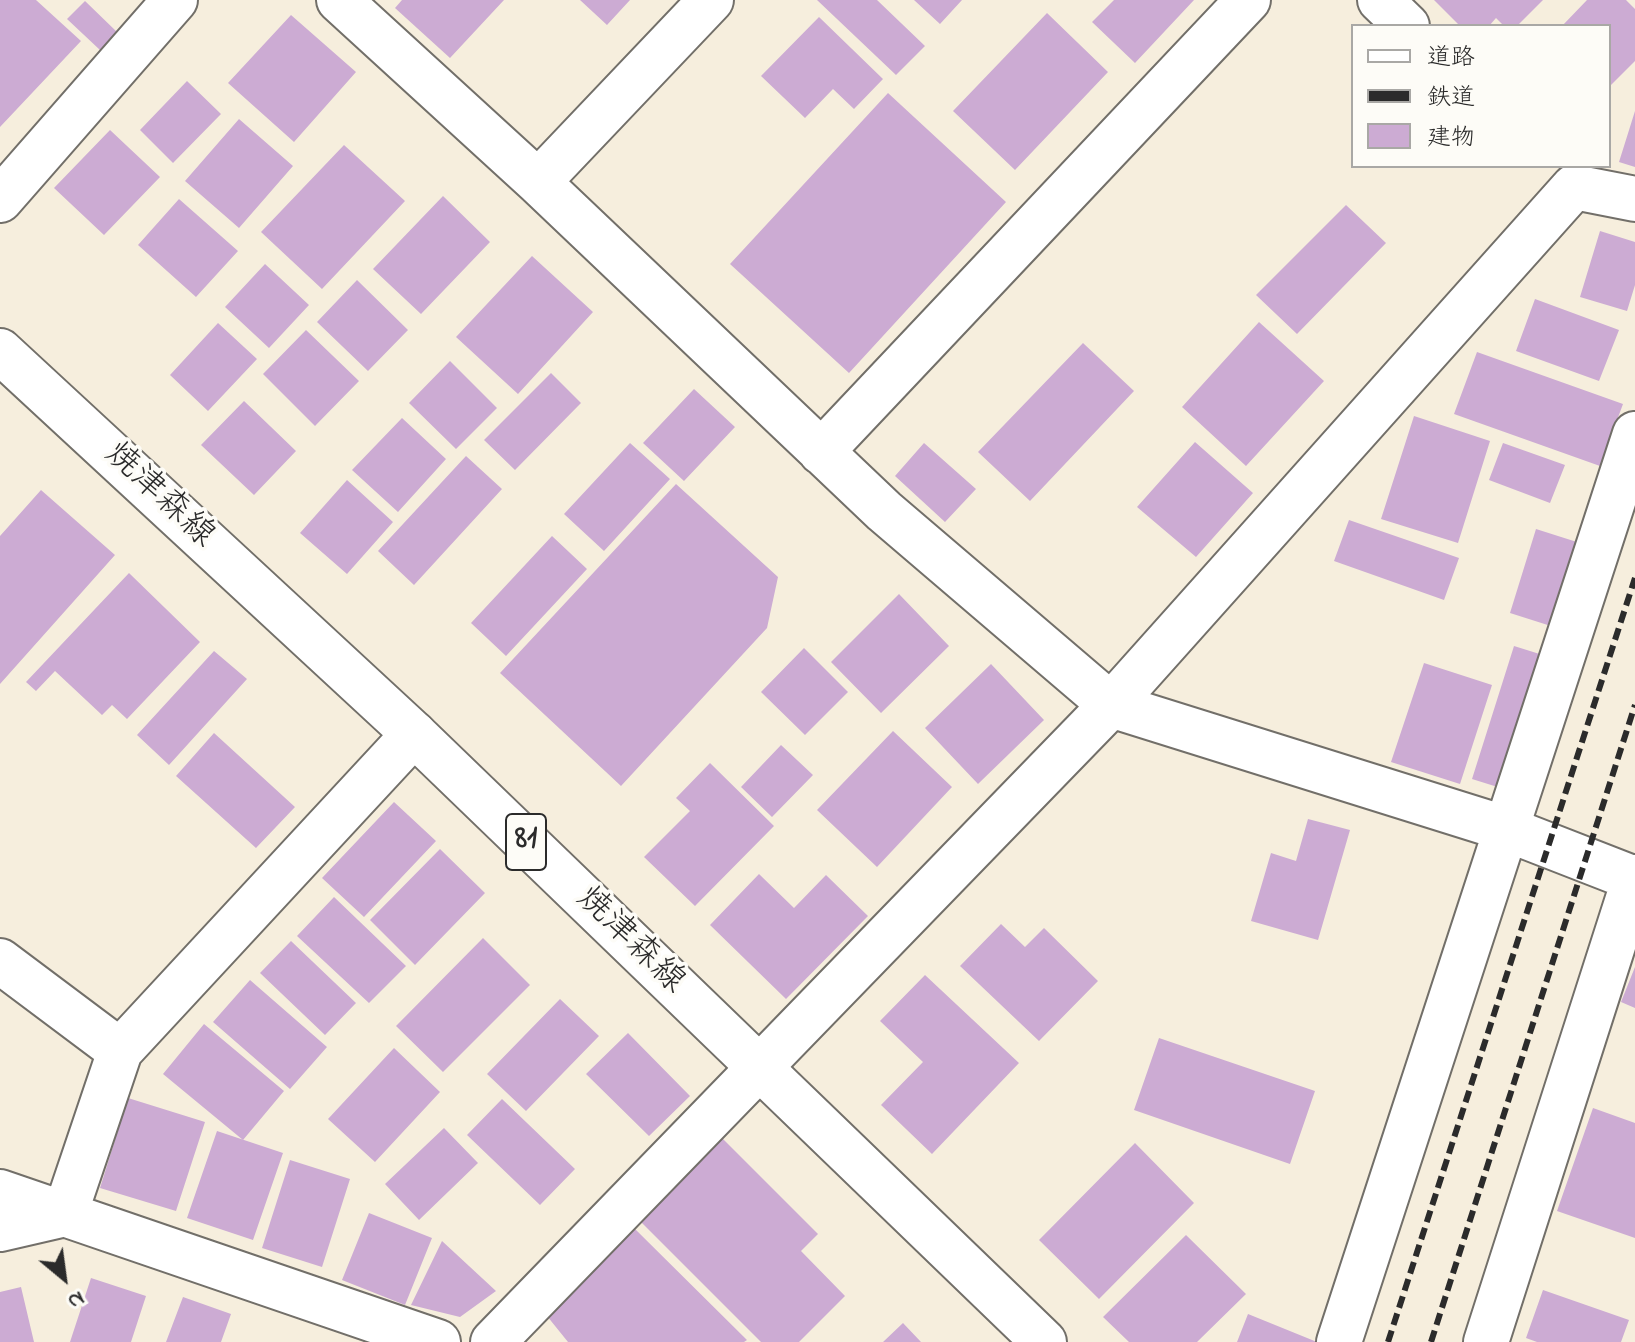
<!DOCTYPE html>
<html>
<head>
<meta charset="utf-8">
<style>
	body { margin:0 }
	#map { position:relative; width:1635px; height:1342px; overflow:hidden; background:#f6eedd; font-family:"Indie Flower","Klee One",sans-serif }
	canvas { display:block }
	.legend { position:absolute; left:1351px; top:24px; width:260px; height:144px; box-sizing:border-box; background:#fdfcf7; border:2px solid #a9a8a5; margin:0; padding:10px 14px; list-style:none; font-size:24px; color:#2b2b2b }
	.legend li { display:flex; align-items:center; gap:16px; height:40px }
	.legend b { width:40px; border:2px solid #a9a8a5 }
	.north { position:absolute; left:24px; top:1238px; width:80px; height:80px; -webkit-text-stroke:6px #fdfcf7; paint-order:stroke; rotate:151deg; font-size:22px; font-weight:700; line-height:32px; text-align:center; color:#2b2b2b }
	.north::after { content:''; display:block; margin:auto; width:28px; height:36px; background:#2b2b2b; clip-path:polygon(50% 0,100% 100%,50% 72%,0 100%) }
</style>
</head>
<body>
<div id="map">
<canvas width="1635" height="1342"></canvas>
<ul class="legend">
<li><b style="height:10px;background:#fff"></b>道路</li>
<li><b style="height:10px;background:#2b2b2b"></b>鉄道</li>
<li><b style="height:22px;background:#ccabd3"></b>建物</li>
</ul>
<div class="north">N</div>
</div>
<script>
const g = document.querySelector('canvas').getContext('2d');
g.lineJoin = 'round';
function paint(path, color) { g.fillStyle = color; g.fill(path, 'evenodd'); }
function strokePath(path, color, width, dash) { g.strokeStyle = color; g.lineWidth = width; g.lineCap = dash ? 'butt' : 'round'; g.setLineDash(dash || []); g.stroke(path); }
function drawText(font, color, halo, rows, align = 'center') {
  g.font = font + ' "Indie Flower","Klee One",sans-serif'; g.lineWidth = 7; g.setLineDash([]); g.textBaseline = 'middle'; g.strokeStyle = halo; g.fillStyle = color; for (const [text, x, y, turn = 0] of rows) {
    g.save(); g.translate(x, y); g.rotate((+turn || 0) * Math.PI / 180); g.textAlign = isNaN(turn) ? turn : align; if (halo) g.strokeText(text, 0, 0); g.fillText(text, 0, 0); g.restore();
  }
}
const building = new Path2D(`
	M0,0h36l45,41 -81,86z
	M402,0h102l-54,58 -55,-50z
	M580,0h50l-23,25z
	M817,0h60l48,46 -29,29z
	M914,0h48l-22,24z
	M1114,0h80l-59,63 -43,-41z
	M1434,0h109l-26,26h-13l-8,-8 -7,8h-29z
	M1587,0h39l9,9v52l-26,26v-61h-47z
	M85,1l32,31 -17,18 -33,-31z
	M1047,13l61,59 -93,98 -62,-59z
	M291,15l65,57 -62,70 -66,-59z
	M819,17l64,62 -29,30 -21,-20 -28,29 -44,-42z
	M187,81l34,33 -48,49 -33,-33z
	M888,93l118,109 -157,171 -119,-109z
	M1635,111v56l-16,-5z
	M239,119l54,47 -54,62 -54,-47z
	M110,130l50,47 -56,58 -50,-47z
	M344,145l61,56 -83,88 -61,-57z
	M443,196l47,46 -69,72 -48,-45z
	M179,199l59,52 -42,46 -58,-52z
	M1346,205l40,38 -89,91 -41,-39z
	M1600,231l35,11v43l-8,26 -47,-14z
	M532,256l61,56 -75,82 -62,-57z
	M265,264l44,41 -40,43 -44,-41z
	M357,280l51,50 -40,41 -51,-49z
	M1535,299l84,31 -20,51 -83,-30z
	M1259,322l65,59 -78,85 -64,-59z
	M218,323l39,36 -49,52 -38,-36z
	M306,330l53,51 -44,45 -52,-52z
	M1083,343l51,48 -104,110 -52,-49z
	M1477,352l146,52 -23,62 -146,-52z
	M450,361l47,47 -41,41 -47,-46z
	M551,373l30,30 -66,67 -31,-30z
	M694,389l41,38 -51,54 -41,-38z
	M244,401l52,50 -42,44 -53,-50z
	M1414,416l76,25 -32,102 -77,-24z
	M402,418l44,41 -48,53 -46,-42z
	M1195,442l58,51 -57,64 -59,-50z
	M630,443l40,36 -66,72 -40,-37z
	M924,443l52,46 -31,33 -50,-46z
	M1503,443l62,22 -15,38 -61,-23z
	M466,456l36,33 -88,96 -36,-34z
	M347,480l46,42 -46,52 -47,-41z
	M676,484l102,93 -11,51 -146,158 -121,-113z
	M41,490l74,65 -115,129v-148z
	M1349,520l110,38 -15,42 -110,-39z
	M1536,529l44,14 -26,84 -44,-14z
	M552,536l35,33 -81,87 -35,-33z
	M129,573l71,69 -73,77 -15,-14 -10,10 -47,-44 -19,20 -10,-9z
	M899,594l50,52 -68,67 -50,-51z
	M1514,646l32,10 -42,133 -32,-10z
	M804,648l44,44 -43,43 -44,-43z
	M214,651l33,28 -78,86 -32,-30z
	M1424,663l68,22 -32,99 -69,-22z
	M991,664l53,56 -66,64 -53,-56z
	M893,731l59,56 -75,80 -60,-57z
	M214,733l81,74 -39,41 -80,-72z
	M781,745l32,30 -41,42 -31,-30z
	M710,763l64,63 -79,80 -51,-49 46,-46 -14,-13z
	M394,802l42,39 -72,76 -42,-39z
	M1308,819l42,11 -32,110 -67,-19 20,-68 25,8z
	M440,849l45,44 -70,72 -45,-45z
	M759,874l35,34 32,-33 42,41 -82,83 -76,-74z
	M334,897l72,69 -37,37 -72,-67z
	M1001,924l24,23 19,-19 54,53 -59,60 -79,-75z
	M483,938l47,47 -87,87 -47,-46z
	M291,941l65,62 -31,32 -65,-62z
	M1635,967v41l-14,-6z
	M925,975l94,88 -87,91 -51,-49 42,-43 -43,-41z
	M250,980l77,67 -37,42 -77,-67z
	M560,999l39,37 -73,75 -39,-37z
	M204,1024l80,67 -41,49 -80,-66z
	M628,1033l62,63 -41,40 -63,-62z
	M1159,1038l156,53 -25,73 -156,-54z
	M394,1048l46,44 -65,70 -47,-43z
	M128,1098l77,24 -29,89 -76,-23z
	M502,1099l73,70 -35,36 -73,-70z
	M1593,1108l42,15v115l-78,-27z
	M444,1128l34,35 -59,57 -34,-36z
	M217,1131l66,22 -30,87 -66,-22z
	M720,1136l98,98 -17,17 44,45 -46,46h-38l-123,-123z
	M1135,1143l59,60 -95,96 -60,-59z
	M290,1160l60,19 -28,88 -60,-19z
	M369,1213l63,25 -27,67 -63,-25z
	M634,1228l113,112 -3,2h-176l-21,-26z
	M1186,1235l60,59 -49,48h-68l-26,-25z
	M442,1241l54,50 -36,26 -49,-12z
	M91,1278l55,18 -15,46h-61z
	M21,1287l13,55h-34v-50z
	M1543,1290l86,30 -8,22h-84l-11,-4z
	M183,1297l48,17 -10,28h-55z
	M1248,1314l69,28h-80z
	M903,1323l18,19h-38z`);
const minor = new Path2D(`
	M339,0l199,182 346,329 227,194 393,123 131,51
	M1380,0l27,26
	M538,182l173,-182
	M0,200l175,-200
	M821,452l427,-452
	M0,961l120,90
	M0,1192l438,150
	M0,1229l65,-15 55,-163 294,-317
	M493,1342l618,-637 463,-518 61,12
	M1339,1342l296,-908
	M1486,1342l149,-465`);
const major = new Path2D(`
	M0,351l414,383 630,608`);
const rail = new Path2D(`
	M1388,1342l247,-764
	M1431,1342l204,-637`);
const shields = [
	[526,842,40]
];
const shieldNames = [
	["81",526,842]
];
const streetNames = [
	["焼津森線",158,497,43],
	["焼津森線",629,942,44]
];
paint(building, '#ccabd3');
strokePath(minor, '#726f69', 48);
strokePath(major, '#726f69', 48);
strokePath(minor, '#fff', 44);
strokePath(major, '#fff', 44);
strokePath(rail, '#2b2b2b', 6, [12, 6]);
for (const [x, y, w] of shields) { const box = new Path2D(); box.roundRect(x - w / 2, y - 28, w, 56, 6); g.fillStyle = '#fdfcf7'; g.fill(box); strokePath(box, '#2b2b2b', 2); }
drawText('bold 32px', '#2b2b2b', null, shieldNames);
drawText('34px', '#2b2b2b', '#fdfcf7', streetNames);
</script>
</body>
</html>
